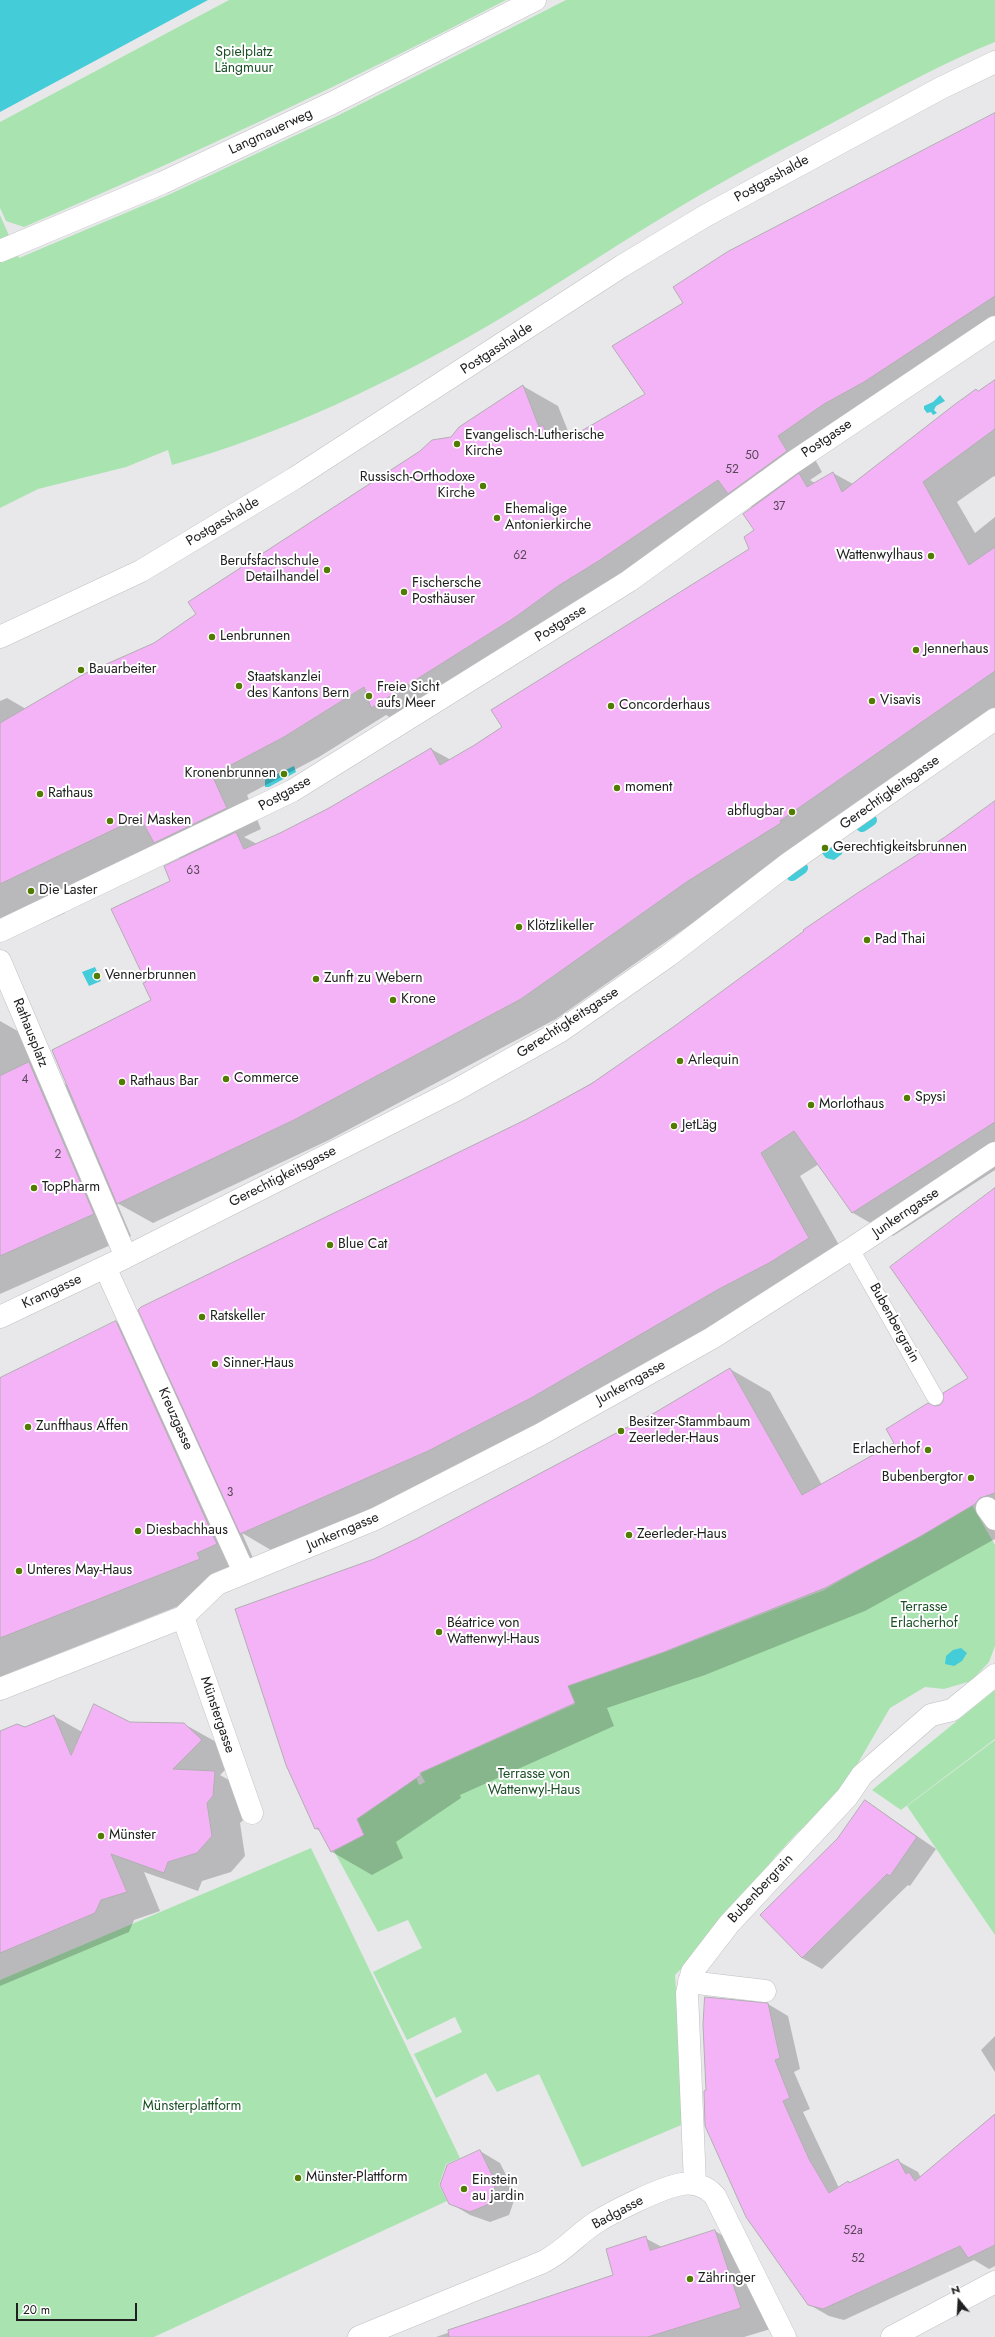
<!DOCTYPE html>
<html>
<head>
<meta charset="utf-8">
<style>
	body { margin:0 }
	#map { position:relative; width:995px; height:2337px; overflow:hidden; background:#e8e8eb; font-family:Jost,sans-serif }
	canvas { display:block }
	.north { position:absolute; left:939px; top:2281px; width:40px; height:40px; -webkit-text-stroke:3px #fff; paint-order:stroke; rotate:342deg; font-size:11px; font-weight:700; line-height:16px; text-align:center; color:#202021 }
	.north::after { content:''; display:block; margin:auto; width:14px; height:18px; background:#202021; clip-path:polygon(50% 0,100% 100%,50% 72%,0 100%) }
	.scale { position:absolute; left:16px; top:2303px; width:121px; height:18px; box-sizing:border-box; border:2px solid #202021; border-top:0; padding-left:5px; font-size:12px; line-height:14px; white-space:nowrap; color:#202021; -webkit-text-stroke:3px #fff; paint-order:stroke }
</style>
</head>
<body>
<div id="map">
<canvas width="995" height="2337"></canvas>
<div class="north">N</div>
<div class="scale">20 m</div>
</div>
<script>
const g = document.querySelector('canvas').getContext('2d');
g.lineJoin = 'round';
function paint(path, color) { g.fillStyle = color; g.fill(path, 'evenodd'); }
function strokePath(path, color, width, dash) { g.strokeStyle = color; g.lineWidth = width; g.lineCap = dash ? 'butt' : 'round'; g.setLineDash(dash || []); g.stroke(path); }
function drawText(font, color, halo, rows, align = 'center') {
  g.font = font + ' Jost,sans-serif'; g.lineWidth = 4; g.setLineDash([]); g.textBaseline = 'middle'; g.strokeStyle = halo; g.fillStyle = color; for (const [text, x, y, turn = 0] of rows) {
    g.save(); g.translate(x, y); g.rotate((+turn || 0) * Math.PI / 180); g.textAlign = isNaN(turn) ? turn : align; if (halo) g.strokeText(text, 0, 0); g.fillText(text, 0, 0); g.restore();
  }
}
const green = new Path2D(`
	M229,0h277c-158,82 -318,157 -482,227l-18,-6 -6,-13v-86z
	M566,0h429v42c-50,20 -99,47 -146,72 -52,28 -105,55 -156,85 -68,40 -134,85 -202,125 -102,59 -206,109 -319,141l-4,-15 -42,17 -88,22 -38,19v-293l19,43 149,-63 171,-80z
	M972,1505l23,40v101l-6,16 -18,19 -27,8 -19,-2 -35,21 -50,86 -43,39 -22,24 -64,82 -36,36 11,148 -104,44 -43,-93 -42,18 -11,-19 -50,25 -22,-44 48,-22 -7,-15 -48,23 -34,-68 49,-24 -14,-28 -30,12 -44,-81 30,-16 -10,-23 42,-19 19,-19 4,11 6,-3 -5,-9 155,-69 -7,-18 97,-34 159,-62z
	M995,1690v49l-94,71 -29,-20z
	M995,1740v195l-88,-129z
	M311,1848l149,310 -14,6 -7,21 8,16 -293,136h-154v-357z`);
const water = new Path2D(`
	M0,0h208l-208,112z
	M940,395l5,6 -9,5 -2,4 3,3 -4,2 -2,-3 -4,1 -3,-4v-3l9,-4z
	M294,766l2,6 -27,15h-4v-7z
	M838,838l5,8 -1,8 -8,6 -8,-2 -6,-7z
	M95,967l6,14 -12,5 -7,-14z
	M961,1648l6,5 -5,8 -8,5 -9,-2 1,-8 7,-6z`);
const shadow = new Path2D(`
	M995,114v223l-182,119 9,16 -12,8 5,3 18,-10 20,11 142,-103v96l-1,-1 -37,26 18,31 20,-16v198l-271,186 -168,118 -227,121 -176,83 -36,-20 14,33 -131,58v-273l30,17 18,35 19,12 86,-84 -6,-19 24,-101 11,-22 -24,-14 -102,49 9,19 -31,14 -34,-7v-219l7,-3 19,11 129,-65 296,-206 72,-52 35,20 12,30 13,-5 64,-37zM747,504l6,4 2,22 -5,19 -247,178 -52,33 -20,-11 -101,59 -49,26 -24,10 -13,-7 17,-8 -14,-34 72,-38 67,-42 21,12z
	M995,802v368l-102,66 -40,-23 -34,-49 -19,12 48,85 -89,51 -478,244 -39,-23 15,34 -18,15 -239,95v-299l116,-56 39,23 373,-226 94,-53z
	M995,1190v349l-130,72 -160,64 -98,33 7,18 -154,69 1,3 -65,44 7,16 -31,17 -40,-23 -11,-21 -5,-2 58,-269 45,-21 237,-126 74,-44 40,23 52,93 73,-42 39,-35 7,-2 28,-28z
	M54,1716l28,16 47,-9 55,1 34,19 17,17 -15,15 28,16 -1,25 -7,7 5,33 -14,16 -29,9 -4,10 -54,-19 16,39 -26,9 -5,12 -129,54v-254l25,-4z
	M866,1801l70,48 -26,37 -2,-1 -86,84 -20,-11 41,-125z
	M768,2004l20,12 12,53 -6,3 16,37 -7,3 36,76 59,-27 20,11 3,6 74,-64v152l-6,3 -15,-9 -130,60 -15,-4 -21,-12 -101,-214z
	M995,2036v36l-14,-22z
	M480,2151l20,12 16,32 -7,20 -19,7 -20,-7 -20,-12z
	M715,2231l34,20 25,77 -30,9h-308l178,-62 31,-37 17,9z`);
const stream = new Path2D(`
	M862,826l9,-6
	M792,875l10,-7`);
const building = new Path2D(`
	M995,113v183l-131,86 -40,22 -46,32 9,15 -59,43 -10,-14 -118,80 -42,26 -44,32 -143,90 -7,-21 -80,50 -72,38 15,33 -73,35 -14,-26 -140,67v-161l84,-49 70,-31 42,-29 -8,-12 232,-151 12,-11 19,-3 8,-10 64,-42 16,42 4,-2 6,16 34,-11 62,-36 -33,-48 71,-43 -10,-16 54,-35z
	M995,380v49l-72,53 46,83 26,-18v124l-215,150 1,2 -93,58 -167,118 -227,121 -177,84 -65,-154 99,-50 -8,-17 3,-1 -35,-73 59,-28 -6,-15 72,-34 8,17 36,-16 49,-25 102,-60 9,17 33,-19 29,-19 -11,-17 258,-161 -5,-12 10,-7 -11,-16 56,-41 8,14 26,-15 9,20 112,-87 22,-16 2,2z
	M995,801v321l-143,91 -58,-82 -33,22 48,85 -40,25 -50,26 -188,109 -103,53 -188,83 -102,-224 3,-3 386,-188 64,-35 85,-59 128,-94 -1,-1 56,-38 86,-55z
	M29,1062l65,152 -94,42v-180z
	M995,1188v305l-15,5 -5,6 -54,32 -96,52 -161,64 -96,34 7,17 -155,70 1,2 -64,44 7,16 -33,17 -13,-24 -3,1 -29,-64 -51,-156 139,-50 44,-21 238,-126 74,-44 72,127 92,-52 -8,-14 42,-26 7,3 5,-1 3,-4v-8l25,-15 -78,-111z
	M116,1321l101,223 -20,9 3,6 -200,79v-260z
	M94,1704l36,18 54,1 18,17 -29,29 42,2 -2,25 -6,7 5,33 -15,17 -29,9 -4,11 -53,-19 16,38 -26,8 -6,13 -95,40v-222l17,-7 8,3 29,-12 17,40z
	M865,1800l52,37 -27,39 -3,-2 -85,84 -42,-43 77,-76z
	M705,1997l63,6 12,55 -5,2 15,38 -7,3 26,58 20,34 19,-12 1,2 49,-24 8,15 3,-2 6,9 80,-67v131l-27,13 -8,-12 -137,63 -15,-4 -62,-88 -41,-91 -1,-35 2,-1 -3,-65z
	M480,2150l16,33 -7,21 -19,8 -21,-8 -9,-19 7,-20z
	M715,2230l26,78 -93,29h-199l-1,-7 165,-55 -7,-26 40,-13 4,14z`);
const lane = new Path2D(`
	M851,1249l84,148`);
const street = new Path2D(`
	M0,251l162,-68 170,-80 203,-103
	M0,931l292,-140 337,-210 163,-118 203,-136
	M0,961l126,296
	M105,1267l139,305
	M0,1317l126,-60 330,-167 103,-58 109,-76 121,-93 206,-144
	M987,1508l8,11
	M183,1617l69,196
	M0,1689l183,-72 34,-33 158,-65 166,-85 171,-96 139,-89 144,-96
	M689,1982l76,9
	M695,2184l-8,-191 5,-21 37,-48 118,-127 15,-22 69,-60 21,-5 43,-35
	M359,2337l184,-75c20,-10 34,-27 52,-39 17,-11 67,-36 87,-39 13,-2 25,3 33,12l70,141
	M892,2337l103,-55`);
const secondary = new Path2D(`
	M0,637l141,-66 154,-93 327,-212 83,-50 236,-128 54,-26`);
const markers = [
	[457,444,4,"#527c00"],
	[483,486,4,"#527c00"],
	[497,518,4,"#527c00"],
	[931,556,4,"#527c00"],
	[327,570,4,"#527c00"],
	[404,592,4,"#527c00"],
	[212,637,4,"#527c00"],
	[916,650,4,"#527c00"],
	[81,670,4,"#527c00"],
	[239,686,4,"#527c00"],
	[369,696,4,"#527c00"],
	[872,701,4,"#527c00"],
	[611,706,4,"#527c00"],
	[284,774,4,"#527c00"],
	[617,788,4,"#527c00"],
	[40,794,4,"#527c00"],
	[792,812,4,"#527c00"],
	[110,821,4,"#527c00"],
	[825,848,4,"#527c00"],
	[31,891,4,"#527c00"],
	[519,927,4,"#527c00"],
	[867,940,4,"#527c00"],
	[97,976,4,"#527c00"],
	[316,979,4,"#527c00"],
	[393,1000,4,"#527c00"],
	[680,1061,4,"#527c00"],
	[226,1079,4,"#527c00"],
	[122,1082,4,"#527c00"],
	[907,1098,4,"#527c00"],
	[811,1105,4,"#527c00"],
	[674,1126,4,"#527c00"],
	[34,1188,4,"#527c00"],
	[330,1245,4,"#527c00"],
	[202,1317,4,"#527c00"],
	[215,1364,4,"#527c00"],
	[28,1427,4,"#527c00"],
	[621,1431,4,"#527c00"],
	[928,1450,4,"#527c00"],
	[971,1478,4,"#527c00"],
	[138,1531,4,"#527c00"],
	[629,1535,4,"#527c00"],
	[19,1571,4,"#527c00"],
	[439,1632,4,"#527c00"],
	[101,1836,4,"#527c00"],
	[298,2178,4,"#527c00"],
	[464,2189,4,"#527c00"],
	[690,2279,4,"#527c00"]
];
const numberNames = [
	["50",752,456],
	["52",732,470],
	["37",779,507],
	["62",520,556],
	["63",193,871],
	["4",25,1080],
	["2",58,1155],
	["3",230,1493],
	["52a",853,2231],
	["52",858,2259]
];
const parkNames = [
	["Spielplatz",244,53],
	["Längmuur",244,69],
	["Terrasse",924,1608],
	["Erlacherhof",924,1624],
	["Terrasse von",534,1775],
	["Wattenwyl-Haus",534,1791],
	["Münsterplattform",192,2107]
];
const streetNames = [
	["Langmauerweg",271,132,-25],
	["Postgasshalde",772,179,-29],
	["Postgasshalde",497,349,-33],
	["Postgasse",827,439,-34],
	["Postgasshalde",223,522,-31],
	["Postgasse",561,624,-32],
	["Gerechtigkeitsgasse",890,793,-35],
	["Postgasse",285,794,-29],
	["Gerechtigkeitsgasse",568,1023,-33],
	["Rathausplatz",30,1033,68],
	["Gerechtigkeitsgasse",283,1177,-27],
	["Junkerngasse",906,1213,-34],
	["Kramgasse",52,1292,-25],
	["Bubenbergrain",894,1323,61],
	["Junkerngasse",631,1383,-29],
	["Kreuzgasse",175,1419,66],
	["Junkerngasse",343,1532,-23],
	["Münstergasse",217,1715,71],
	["Bubenbergrain",761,1889,-47],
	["Badgasse",618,2213,-28]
];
const poiNames = [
	["Evangelisch-Lutherische",465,436],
	["Kirche",465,452],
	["Russisch-Orthodoxe",475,478,"right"],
	["Kirche",475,494,"right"],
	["Ehemalige",505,510],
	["Antonierkirche",505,526],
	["Wattenwylhaus",923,556,"right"],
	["Berufsfachschule",319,562,"right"],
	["Detailhandel",319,578,"right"],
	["Fischersche",412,584],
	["Posthäuser",412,600],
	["Lenbrunnen",220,637],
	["Jennerhaus",924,650],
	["Bauarbeiter",89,670],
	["Staatskanzlei",247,678],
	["des Kantons Bern",247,694],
	["Freie Sicht",377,688],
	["aufs Meer",377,704],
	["Visavis",880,701],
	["Concorderhaus",619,706],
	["Kronenbrunnen",276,774,"right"],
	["moment",625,788],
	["Rathaus",48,794],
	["abflugbar",784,812,"right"],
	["Drei Masken",118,821],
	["Gerechtigkeitsbrunnen",833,848],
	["Die Laster",39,891],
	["Klötzlikeller",527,927],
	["Pad Thai",875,940],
	["Vennerbrunnen",105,976],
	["Zunft zu Webern",324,979],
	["Krone",401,1000],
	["Arlequin",688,1061],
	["Commerce",234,1079],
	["Rathaus Bar",130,1082],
	["Spysi",915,1098],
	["Morlothaus",819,1105],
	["JetLäg",682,1126],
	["TopPharm",42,1188],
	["Blue Cat",338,1245],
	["Ratskeller",210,1317],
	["Sinner-Haus",223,1364],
	["Besitzer-Stammbaum",629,1423],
	["Zeerleder-Haus",629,1439],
	["Zunfthaus Affen",36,1427],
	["Erlacherhof",920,1450,"right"],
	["Bubenbergtor",963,1478,"right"],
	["Diesbachhaus",146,1531],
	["Zeerleder-Haus",637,1535],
	["Unteres May-Haus",27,1571],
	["Béatrice von",447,1624],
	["Wattenwyl-Haus",447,1640],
	["Münster",109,1836],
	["Münster-Plattform",306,2178],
	["Einstein",472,2181],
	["au jardin",472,2197],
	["Zähringer",698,2279]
];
paint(green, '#a9e4b0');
paint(water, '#44ccd9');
paint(shadow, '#0003');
strokePath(stream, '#44ccd9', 12);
paint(building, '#f5b3f7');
strokePath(building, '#b0aeb0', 1);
strokePath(lane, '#bfc0c2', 17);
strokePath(street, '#bfc0c2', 23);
strokePath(secondary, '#bfc0c2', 23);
strokePath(lane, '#fff', 16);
strokePath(street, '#fff', 22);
strokePath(secondary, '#fff', 22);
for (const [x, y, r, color] of markers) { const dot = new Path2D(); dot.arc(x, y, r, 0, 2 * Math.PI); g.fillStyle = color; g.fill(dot); strokePath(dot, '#fff', 1.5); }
drawText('12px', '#554556', null, numberNames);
drawText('14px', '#1b4f26', '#fff', parkNames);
drawText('14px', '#202021', '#fff', streetNames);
drawText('14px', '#202021', '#fff', poiNames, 'left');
</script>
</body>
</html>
